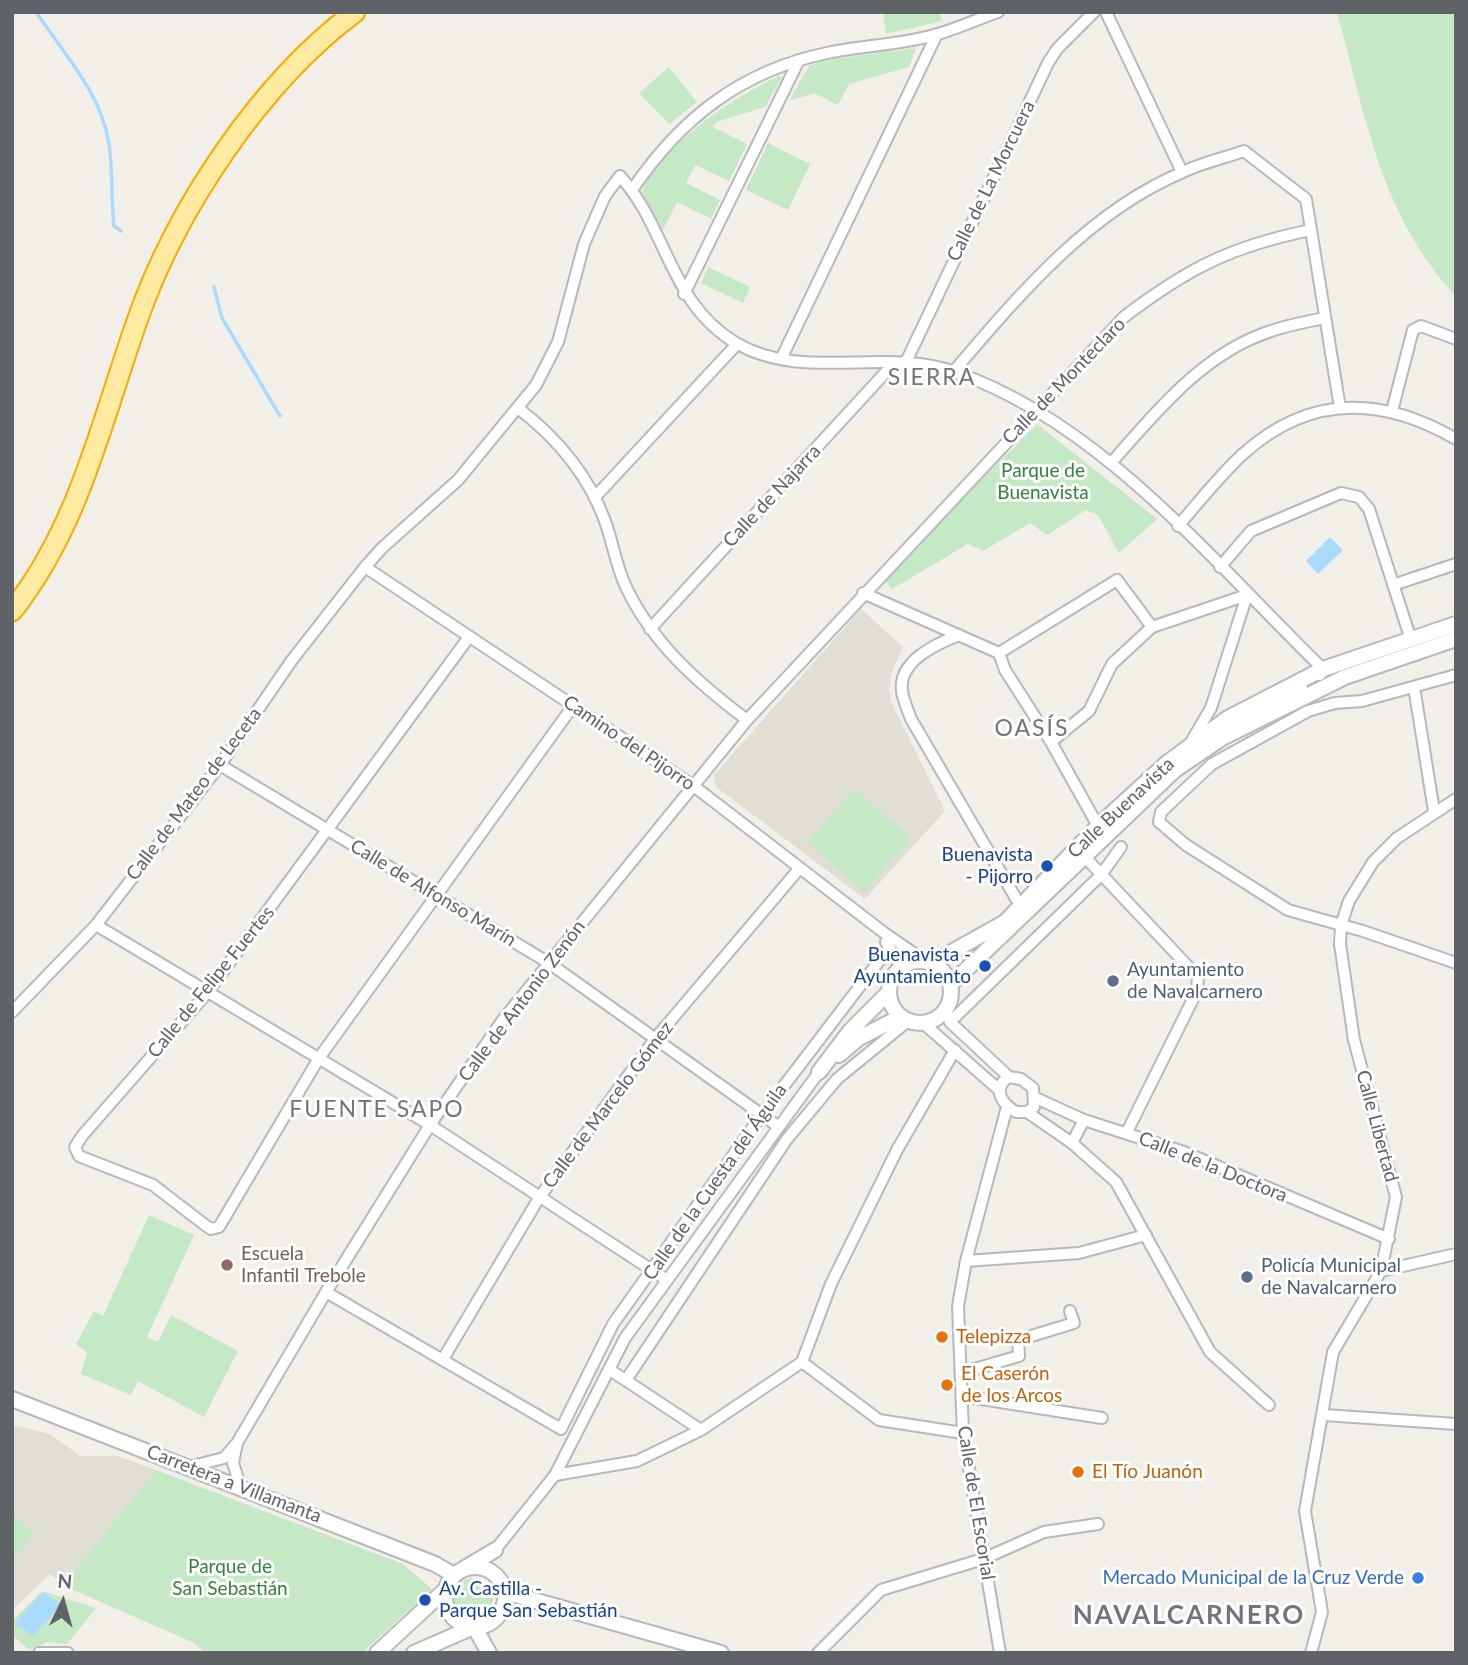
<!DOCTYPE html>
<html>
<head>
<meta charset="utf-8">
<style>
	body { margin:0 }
	#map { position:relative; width:1468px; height:1665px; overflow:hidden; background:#f1efe8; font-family:Lato,sans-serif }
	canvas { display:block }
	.frame { position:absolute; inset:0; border:14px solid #5f6368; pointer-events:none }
	.north { position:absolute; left:28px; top:1567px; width:70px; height:70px; -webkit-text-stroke:5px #fff; paint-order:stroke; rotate:5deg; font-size:19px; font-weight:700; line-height:28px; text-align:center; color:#5f6368 }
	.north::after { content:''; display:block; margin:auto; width:24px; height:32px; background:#5f6368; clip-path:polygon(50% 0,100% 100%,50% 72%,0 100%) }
</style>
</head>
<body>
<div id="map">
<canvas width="1468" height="1665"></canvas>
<div class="frame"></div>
<div class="north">N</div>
</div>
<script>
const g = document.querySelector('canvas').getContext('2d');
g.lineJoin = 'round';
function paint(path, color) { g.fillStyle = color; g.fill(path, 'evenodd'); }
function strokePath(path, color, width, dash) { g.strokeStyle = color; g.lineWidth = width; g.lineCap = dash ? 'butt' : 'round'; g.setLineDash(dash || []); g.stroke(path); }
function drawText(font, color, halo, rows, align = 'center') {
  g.font = font + ' Lato,sans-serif'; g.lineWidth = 6; g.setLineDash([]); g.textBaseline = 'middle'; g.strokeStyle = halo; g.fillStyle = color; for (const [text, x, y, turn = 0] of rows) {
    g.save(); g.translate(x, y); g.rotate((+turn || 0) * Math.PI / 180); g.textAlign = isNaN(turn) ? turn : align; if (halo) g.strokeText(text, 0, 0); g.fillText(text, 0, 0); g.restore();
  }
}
const education = new Path2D(`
	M861,609l42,38 -11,24 -3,19 3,14 53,107 -80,88 -149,-112 -2,-12z
	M12,1425l38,9 30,22h37l39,14 -94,115 -12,-11 -38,36z`);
const green = new Path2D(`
	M883,12h56l3,9 -56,13z
	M1337,12h119v284c-75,-79 -91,-182 -119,-284z
	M916,48l-7,19 -60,17 -11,21 -24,-12 -25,8 20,-35 17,-6z
	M669,67l28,35 -28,22 -30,-31z
	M779,76l3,1 -17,30 -49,15 -3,5 34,17 -18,37 -34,-16 -9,18 34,17 -9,19 -34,-17 -14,28 -21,-38c2,-9 9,-16 14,-23 33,-42 76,-70 123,-93z
	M768,143l42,21 -22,46 -42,-20z
	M708,267l42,20 -7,16 -42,-20z
	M1037,424l120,95 -38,34 -21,-38 -12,-5 -39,25 -17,-12 -47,28 -15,-7 -76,45 -9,-11z
	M854,789l57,49 -47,54 -57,-50z
	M149,1215l45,20 -47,102 11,5 13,-27 67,36 -34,66 -66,-36 -7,14 -50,-21 6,-22 -11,-8 18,-33 9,5z
	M156,1470l247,94 29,25 -70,64h-156l-14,-11 -130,-57z
	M12,1515l23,18 -23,28z
	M453 1598a20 20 0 1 1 40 0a20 20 0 1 1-40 0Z
	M42,1591l54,17 -29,36 -20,-2 -18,8 -17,-15v-14z`);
const water = new Path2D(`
	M1330,537l13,13 -25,24 -12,-13z
	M43,1592l18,13 -29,31 -17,-13z`);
const stream = new Path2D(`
	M36,12c27,40 66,83 73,132 4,27 2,55 5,82l7,5
	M214,287l8,31 58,98`);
const minor = new Path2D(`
	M1106,12l76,160
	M632,190c49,-72 109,-119 195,-137 37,-8 75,-8 111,-19 20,-6 40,-15 60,-22
	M684,294l115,-234
	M781,359l156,-325
	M906,362l142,-299 9,-14 37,-37
	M954,371c65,-76 134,-159 229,-199 19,-9 41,-14 61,-21l62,48 34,209
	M518,408c39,30 70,66 87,113 8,22 11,45 21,66 27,57 72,96 121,133
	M1392,411l21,-81 8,-4 35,13
	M1111,463c46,-52 92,-110 160,-132 17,-6 35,-9 53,-13
	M596,496l141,-152
	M1178,526c21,-24 42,-51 65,-72 66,-60 139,-58 213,-15
	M365,567l330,220 188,145 42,29
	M1220,567l31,-36 90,-38 18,4 10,12 42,131
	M1393,585l63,-21
	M863,593l136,60
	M1152,627l95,-32
	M650,629l245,-267
	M959,635c-23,9 -61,26 -57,56 1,9 6,19 9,28l110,188
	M469,637l-262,356 -125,143 -7,11 4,9 74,29 52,40 6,4 8,-2 100,-169 254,-352
	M1456,675l-94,26 -27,2 -27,8 -96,53 -51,48 -2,10 27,23 102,65 75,21 93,32
	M1414,687l20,124
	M1226,733l9,-10 67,-35
	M1051,742l38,-31 23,-47 40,-37 -35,-47 -118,73 6,17 46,72 47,84
	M1191,742l20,-34 36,-113
	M220,765l329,198 230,164
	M1085,857l113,120 -1,14 -70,141
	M96,925l334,200 237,155
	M886,942l15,25
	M945,1011l5,11 59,55
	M12,1012l84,-87 124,-160 72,-105 73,-93 17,-19 76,-68 78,-95 22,-43 26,-98 21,-48 15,-20c48,53 49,127 116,167 66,39 149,4 219,29 146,50 260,192 368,297l-3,6
	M950,1022l151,-147 20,-28
	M923,1023l75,66
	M1009,1077l12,2 12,9 1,19 -7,5h-11c-14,-8 -25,-24 -7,-35z
	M1036,1098l48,22 100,32 205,87
	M1027,1112l45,31 44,39 94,170 59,53
	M1072,1143l12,-23
	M966,1261l113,-8 67,-18
	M1381,1271l75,-17
	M326,1292l235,137 52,-105 148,-208 128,-168
	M443,1359l96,-161 116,-159 144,-170
	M802,1362l77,58 84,13
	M610,1370l91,60
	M961,1373l58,-17 -1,-16 56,-17 -4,-12
	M626,1380l161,-241 50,-60 71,-58
	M962,1396l140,22
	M1324,1415l132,9
	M237,1443l89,-151 104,-167 72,-104 245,-301 377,-403c64,-49 108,-71 187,-87
	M188,1467l36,-9 13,-15 -4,20 7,22
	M555,1475l82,-14 64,-31 101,-68 29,-78 66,-134 58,-100
	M495,1550l60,-75 70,-137 194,-266
	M39,1653h29
	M818,1653l63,-63 102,-31 61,-27 54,-8
	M1000,1653l-37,-220 -5,-127 8,-45 41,-154
	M1311,1653l11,-41 -17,-101 28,-159 48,-81 15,-74 -42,-157 -14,-96 1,-19 8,-24 24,-39 24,-24 59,-39`);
const tertiary = new Path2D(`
	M889 992a31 31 0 1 1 62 0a31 31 0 1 1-62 0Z
	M932,963l73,-41 93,-96 69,-63 61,-45 95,-49 133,-45
	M950,985l225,-215 47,-32 123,-61 111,-38
	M839,1055l20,-17 41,-21
	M819,1072l31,-41 38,-38
	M12,1399l423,165 19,11
	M445 1597a30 30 0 1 1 60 0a30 30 0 1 1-60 0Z
	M465,1568l30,-18
	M505,1592l216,61
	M475,1628l14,25
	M377,1653l68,-63
	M414,1653l57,-25`);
const trunk = new Path2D(`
	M12,611c67,-84 90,-191 125,-290 39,-112 123,-238 218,-309`);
const markers = [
	[1047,866,7,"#1a4fb4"],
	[985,966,7,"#1a4fb4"],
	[1113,981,7,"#5c6f8a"],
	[227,1265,7,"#8d6e63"],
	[1247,1277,7,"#5c6f8a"],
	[942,1337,7,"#e8710a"],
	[947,1385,7,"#e8710a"],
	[1078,1472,7,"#e8710a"],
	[1418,1578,7,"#3f7fe0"],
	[425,1600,7,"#1a4fb4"]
];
const streetNames = [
	["Calle de La Morcuera",991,181,-64],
	["Calle de Monteclaro",1064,381,-46],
	["Calle de Najarra",772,496,-47],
	["Camino del Pijorro",629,743,34],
	["Calle de Mateo de Leceta",194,794,-53],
	["Calle Buenavista",1121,808,-43],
	["Calle de Alfonso Marín",433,893,31],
	["Calle de Felipe Fuertes",211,982,-51],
	["Calle de Antonio Zenón",522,1001,-53],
	["Calle de Marcelo Gómez",608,1105,-53],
	["Calle Libertad",1377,1126,75],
	["Calle de la Doctora",1213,1167,22],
	["Calle de la Cuesta del Águila",715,1182,-55],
	["Carretera a Villamanta",234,1484,21],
	["Calle de El Escorial",976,1503,81]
];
const parkNames = [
	["Parque de",1043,471],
	["Buenavista",1043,493],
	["Parque de",230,1567],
	["San Sebastián",230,1589]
];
const transitNames = [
	["Buenavista",1033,855],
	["- Pijorro",1033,877],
	["Buenavista -",971,955],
	["Ayuntamiento",971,977],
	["Av. Castilla -",439,1589,"left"],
	["Parque San Sebastián",439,1611,"left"]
];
const serviceNames = [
	["Ayuntamiento",1127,970],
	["de Navalcarnero",1127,992],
	["Policía Municipal",1261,1266],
	["de Navalcarnero",1261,1288]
];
const educationNames = [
	["Escuela",241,1254],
	["Infantil Trebole",241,1276]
];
const foodNames = [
	["Telepizza",956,1337],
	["El Caserón",961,1374],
	["de los Arcos",961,1396],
	["El Tío Juanón",1092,1472]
];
const shopNames = [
	["Mercado Municipal de la Cruz Verde",1404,1578]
];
const quarterNames = [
	["SIERRA",932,378],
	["OASÍS",1032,729],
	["FUENTE SAPO",377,1110]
];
const districtNames = [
	["NAVALCARNERO",1189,1616]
];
paint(education, '#e1ded6');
paint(green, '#c5e8c5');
paint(water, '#aadaff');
strokePath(stream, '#aadaff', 3.5);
strokePath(minor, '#b5b8bc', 14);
strokePath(tertiary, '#b5b8bc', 18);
strokePath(trunk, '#f9ab00', 23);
strokePath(minor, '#fff', 10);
strokePath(tertiary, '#fff', 14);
strokePath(trunk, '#feeaa1', 19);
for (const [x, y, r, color] of markers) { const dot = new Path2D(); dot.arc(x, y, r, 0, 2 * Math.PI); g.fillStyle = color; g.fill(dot); strokePath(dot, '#fff', 2.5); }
drawText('19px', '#5f6368', '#fff', streetNames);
drawText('19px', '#348238', '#fff', parkNames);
drawText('19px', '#164399', '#fff', transitNames, 'right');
drawText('19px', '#4e5e75', '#fff', serviceNames, 'left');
drawText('19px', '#785e54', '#fff', educationNames, 'left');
drawText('19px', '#c56008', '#fff', foodNames, 'left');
drawText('19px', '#366cbe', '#fff', shopNames, 'right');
g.letterSpacing = '2px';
drawText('23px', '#70757a', '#fff', quarterNames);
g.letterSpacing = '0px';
g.letterSpacing = '2px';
drawText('bold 26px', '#70757a', '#fff', districtNames);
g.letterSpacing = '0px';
</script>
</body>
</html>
